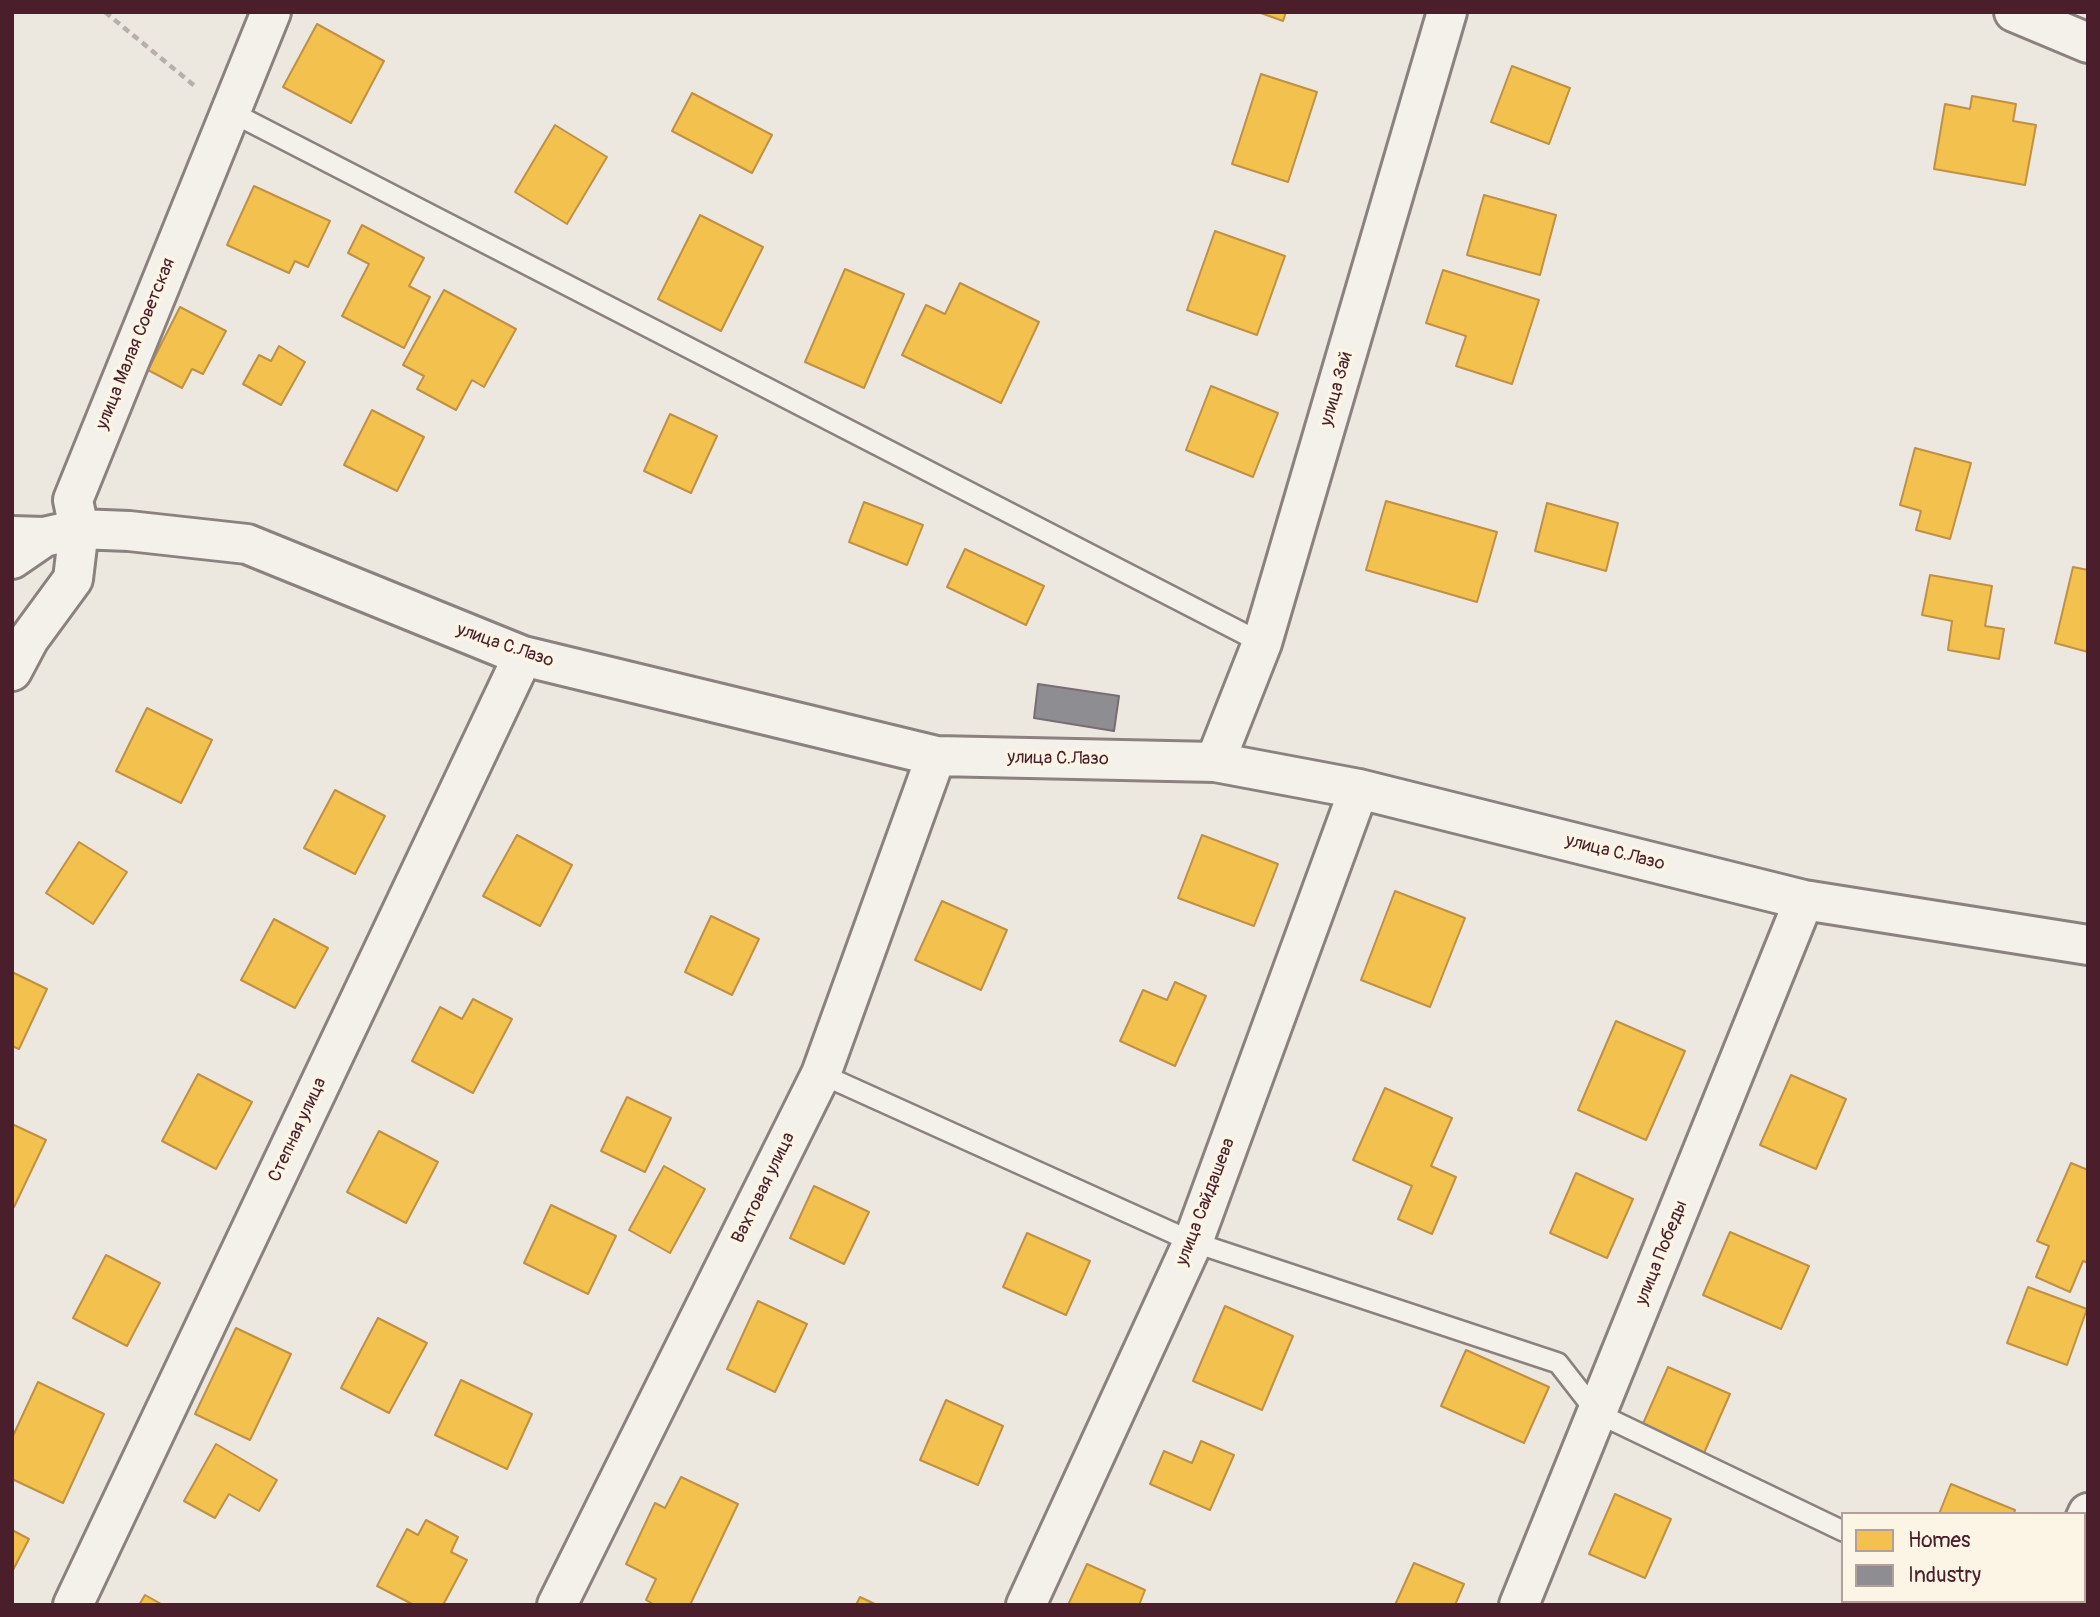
<!DOCTYPE html>
<html>
<head>
<meta charset="utf-8">
<style>
	body { margin:0 }
	#map { position:relative; width:2100px; height:1617px; overflow:hidden; background:#ece7df; font-family:Pangolin,sans-serif }
	canvas { display:block }
	.frame { position:absolute; inset:0; border:14px solid #4a1f2b; pointer-events:none }
	.legend { position:absolute; left:1841px; top:1512px; width:245px; height:91px; box-sizing:border-box; background:#fcf5e5; border:2px solid #b59f9b; margin:0; padding:9px 12px; list-style:none; font-size:21px; color:#4a1f2b }
	.legend li { display:flex; align-items:center; gap:14px; height:35px }
	.legend b { width:35px; border:2px solid #b59f9b }
</style>
</head>
<body>
<div id="map">
<canvas width="2100" height="1617"></canvas>
<div class="frame"></div>
<ul class="legend">
<li><b style="height:19px;background:#f2c14e"></b>Homes</li>
<li><b style="height:19px;background:#8d8d92"></b>Industry</li>
</ul>
</div>
<script>
const g = document.querySelector('canvas').getContext('2d');
g.lineJoin = 'round';
function paint(path, color) { g.fillStyle = color; g.fill(path, 'evenodd'); }
function strokePath(path, color, width, dash) { g.strokeStyle = color; g.lineWidth = width; g.lineCap = dash ? 'butt' : 'round'; g.setLineDash(dash || []); g.stroke(path); }
function drawText(font, color, halo, rows, align = 'center') {
  g.font = font + ' Pangolin,sans-serif'; g.lineWidth = 7; g.setLineDash([]); g.textBaseline = 'middle'; g.strokeStyle = halo; g.fillStyle = color; for (const [text, x, y, turn = 0] of rows) {
    g.save(); g.translate(x, y); g.rotate((+turn || 0) * Math.PI / 180); g.textAlign = isNaN(turn) ? turn : align; if (halo) g.strokeText(text, 0, 0); g.fillText(text, 0, 0); g.restore();
  }
}
const homes = new Path2D(`
	M1258,12h28l-3,9z
	M317,24l67,37 -33,62 -68,-36z
	M1512,66l58,22 -21,56 -58,-22z
	M1261,74l56,18 -29,90 -56,-18z
	M692,93l80,42 -20,38 -80,-42z
	M1972,96l44,8 -3,17 23,4 -11,60 -91,-16 11,-65 25,5z
	M555,125l52,32 -40,67 -52,-32z
	M254,186l76,35 -22,46 -13,-6 -6,12 -62,-28z
	M1484,195l72,20 -16,60 -73,-20z
	M700,215l63,32 -42,84 -63,-32z
	M362,225l62,33 -15,28 21,11 -26,51 -62,-32 27,-52 -21,-11z
	M1215,231l70,25 -28,79 -70,-25z
	M845,269l59,25 -40,94 -59,-26z
	M1443,270l96,30 -27,84 -56,-18 10,-30 -40,-13z
	M960,283l79,39 -38,81 -99,-48 24,-50 19,9z
	M444,290l72,39 -32,58 -12,-7 -16,30 -39,-21 7,-13 -21,-11z
	M180,307l46,24 -23,43 -11,-5 -10,19 -34,-18z
	M279,346l26,16 -24,43 -38,-21 16,-29 12,6z
	M1211,386l67,27 -25,64 -67,-27z
	M372,410l52,27 -27,54 -53,-26z
	M670,414l47,22 -26,57 -47,-22z
	M1915,448l56,15 -21,76 -34,-9 5,-19 -21,-6z
	M1386,501l111,31 -20,70 -111,-32z
	M864,502l59,23 -16,40 -58,-23z
	M1547,503l71,20 -12,48 -71,-20z
	M965,549l79,37 -18,39 -79,-38z
	M2073,567l15,3v82l-33,-9z
	M1930,575l62,11 -7,40 19,3 -5,30 -51,-9 4,-29 -30,-6z
	M147,708l65,32 -31,63 -65,-32z
	M335,790l50,26 -30,58 -51,-26z
	M517,835l55,30 -32,61 -57,-30z
	M1202,835l76,29 -24,62 -76,-28z
	M79,842l48,30 -34,52 -47,-31z
	M1395,891l70,27 -35,89 -69,-27z
	M942,901l65,29 -26,60 -66,-30z
	M711,916l48,23 -27,56 -47,-23z
	M274,919l54,29 -33,60 -54,-28z
	M12,972l35,17 -28,60 -7,-3z
	M1175,982l31,14 -31,70 -55,-25 23,-51 24,10z
	M473,999l39,20 -39,74 -61,-32 28,-54 22,12z
	M1616,1021l69,30 -39,89 -68,-30z
	M198,1074l54,28 -36,67 -54,-28z
	M1791,1075l55,24 -30,70 -56,-24z
	M1385,1088l67,30 -21,48 25,11 -24,57 -34,-15 14,-33 -59,-26z
	M627,1097l44,21 -26,54 -44,-21z
	M12,1124l34,16 -32,67 -2,-1z
	M379,1131l59,31 -32,61 -59,-31z
	M2071,1163l17,7v93l-5,-2 -13,31 -34,-15 13,-31 -12,-5z
	M664,1166l41,23 -35,64 -41,-23z
	M1576,1173l57,26 -26,59 -57,-25z
	M814,1186l55,26 -25,52 -54,-26z
	M551,1205l65,31 -28,58 -64,-31z
	M1730,1232l79,34 -28,63 -78,-34z
	M1027,1233l63,28 -24,54 -63,-28z
	M106,1255l54,28 -33,63 -54,-28z
	M2028,1287l59,22 -20,56 -60,-22z
	M758,1301l49,23 -32,68 -48,-23z
	M1225,1306l68,30 -31,74 -69,-29z
	M378,1318l49,25 -38,70 -48,-25z
	M236,1328l55,26 -41,86 -55,-26z
	M1466,1350l83,37 -25,56 -83,-37z
	M1668,1367l62,27 -26,59 -62,-27z
	M461,1380l71,34 -25,55 -72,-34z
	M38,1382l66,32 -41,89 -51,-24v-41z
	M946,1400l57,26 -25,59 -58,-25z
	M1201,1441l33,14 -24,55 -60,-26 14,-33 28,12z
	M216,1444l61,36 -18,31 -30,-17 -14,24 -31,-17z
	M681,1477l57,27 -48,101h-35l-9,-5 10,-21 -30,-15 29,-61 10,5z
	M1951,1484l64,26 -1,4h-75z
	M1615,1494l56,25 -26,59 -56,-24z
	M426,1520l32,17 -7,15 16,8 -24,45h-29l-37,-19 30,-57 11,6z
	M12,1530l17,9 -17,33z
	M1414,1563l50,21 -9,21h-60z
	M1087,1564l58,26 -6,15h-71z
	M145,1595l18,10h-24z
	M860,1597l17,8h-21z
	M1856,1601h77l7,4h-85z`);
const industry = new Path2D(`
	M1038,684l81,12 -5,35 -80,-13z`);
const path = new Path2D(`
	M105,12l91,75`);
const service = new Path2D(`
	M227,110l1035,533
	M821,1074l372,168 365,121 39,50 246,118
	M1989,1601l8,4`);
const minor = new Path2D(`
	M2014,12l74,31
	M12,536l32,1 -32,22
	M44,537l35,-8 50,2 118,13 276,112 413,100 279,6 144,27 445,111 284,45
	M12,671l17,-32 44,-60 6,-50 -6,-29 198,-488
	M1215,762l47,-119 185,-631
	M2084,1522l4,-9
	M73,1605l450,-949
	M557,1605l264,-531 115,-318
	M1026,1605l167,-363 166,-453
	M1519,1605l285,-705
	M2049,1605l2,-4`);
const streetNames = [
	["улица Малая Советская",136,344,-68],
	["улица Зай",1337,389,-74],
	["улица С.Лазо",505,646,19],
	["улица С.Лазо",1058,759,1],
	["улица С.Лазо",1615,853,14],
	["Степная улица",298,1130,-65],
	["Вахтовая улица",764,1188,-64],
	["улица Сайдашева",1206,1202,-69],
	["улица Победы",1662,1253,-68]
];
paint(homes, '#f2c14e');
strokePath(homes, '#c09044', 2);
paint(industry, '#8d8d92');
strokePath(industry, '#796c73', 2);
strokePath(service, '#8b817f', 24);
strokePath(minor, '#8b817f', 44);
strokePath(path, '#b6afac', 4.5, [7, 5]);
strokePath(service, '#f4f0ea', 19);
strokePath(minor, '#f4f0ea', 38);
drawText('18px', '#4a1f2b', '#fcf5e5', streetNames);
</script>
</body>
</html>
